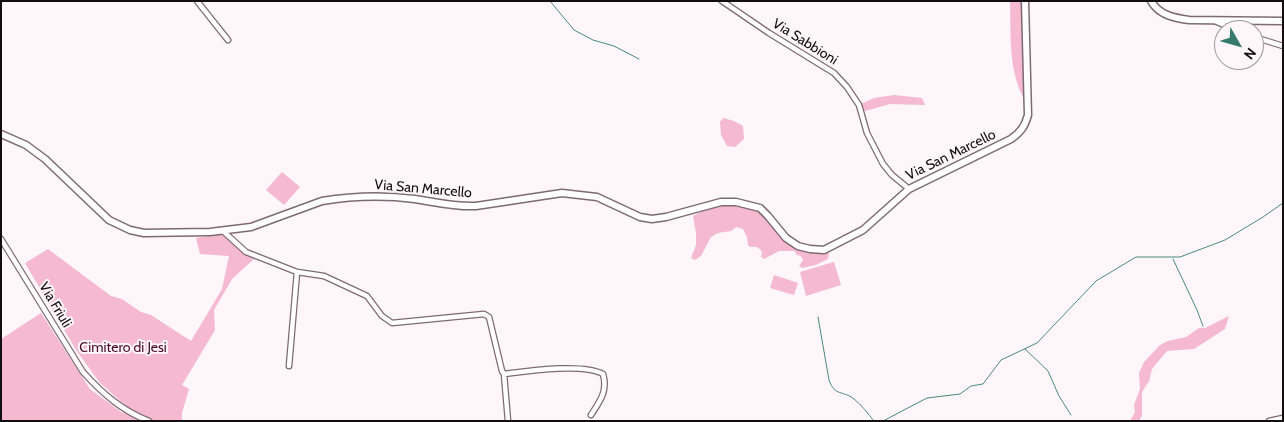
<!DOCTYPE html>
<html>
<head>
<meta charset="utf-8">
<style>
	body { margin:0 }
	#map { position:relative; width:1284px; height:422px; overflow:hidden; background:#fff6f9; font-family:Cabin,sans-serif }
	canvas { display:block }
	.frame { position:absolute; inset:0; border:2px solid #140d0f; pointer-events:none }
	.north { position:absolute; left:1214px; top:20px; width:50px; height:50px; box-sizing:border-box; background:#fff6f9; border:1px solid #a1999b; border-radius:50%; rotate:128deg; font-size:14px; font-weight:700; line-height:20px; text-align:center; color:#140d0f }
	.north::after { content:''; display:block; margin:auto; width:18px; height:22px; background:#367a6d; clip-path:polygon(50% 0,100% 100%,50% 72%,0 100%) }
</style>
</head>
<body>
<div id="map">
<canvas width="1284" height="422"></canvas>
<div class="frame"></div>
<div class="north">N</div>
</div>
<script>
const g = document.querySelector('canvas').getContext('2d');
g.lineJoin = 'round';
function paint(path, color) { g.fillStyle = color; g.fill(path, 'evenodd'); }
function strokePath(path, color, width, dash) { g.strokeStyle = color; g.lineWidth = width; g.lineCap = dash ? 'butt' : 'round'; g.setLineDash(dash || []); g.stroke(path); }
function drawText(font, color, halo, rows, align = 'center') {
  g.font = font + ' Cabin,sans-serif'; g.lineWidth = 4; g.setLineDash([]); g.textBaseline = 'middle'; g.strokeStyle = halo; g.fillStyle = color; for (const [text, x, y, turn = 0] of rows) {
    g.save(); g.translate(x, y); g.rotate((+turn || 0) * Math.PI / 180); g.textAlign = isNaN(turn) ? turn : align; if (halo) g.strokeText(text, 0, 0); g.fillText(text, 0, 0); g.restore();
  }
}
const green = new Path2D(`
	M1010,1h12l4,101c-18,-28 -15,-68 -16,-101z
	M894,95l28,3 3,7 -35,-1 -28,8 -1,-8 13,-6z
	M723,118l11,3 9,5 1,13 -9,8 -8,-1 -6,-11 -1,-13z
	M282,172l18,15 -16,18 -18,-15z
	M727,205h14l14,4 9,4 25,30 38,8 2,3 -1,5 -12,6 -14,3 -3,-2 4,-6 -2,-4 -4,-1 -3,-4h-15l-15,8 -3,-2 1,-5c-3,-5 -6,-6 -12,-5l-2,-2 -1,-8 -4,-8 -7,-2 -5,4 -13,2 -7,4 -10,19 -6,4 -4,-2 5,-13v-12l-3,-17 16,-8z
	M224,234l20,20 10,5 -22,20 -18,31 1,20 -33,55 7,4 -7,24v8h-27l-22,-9 -33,-29 -24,-33 -51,-87 23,-14 63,47 11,3 19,13 10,3 40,26 31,-52 7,-33 -29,-2 -4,-16z
	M834,262l7,23 -35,11 -6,-24z
	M774,275l24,8 -4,12 -24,-7z
	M41,313l49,76 31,23 24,9h-144v-82z
	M1229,316l-4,13 -31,20 -27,2 -15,18 -3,12 -7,11v24l-3,5h-9l5,-9 -1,-7 6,-16 -1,-16 5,-11 16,-17 8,-4 18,-4 13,-9h6z`);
const stream = new Path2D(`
	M550,1l24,29 19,10 21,6 25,13
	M1173,259l24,51 6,16
	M818,317l11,63c6,17 14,10 25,19 8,6 14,15 20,22
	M1025,349l23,22 11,25 12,19
	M883,421l44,-23 33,-4 11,-8 12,-2 18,-24 36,-17 59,-62 40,-24h44l45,-17 38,-23 20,-14`);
const street = new Path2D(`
	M197,1l31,39
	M722,1l47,32 65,40 13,14 12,18 8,28 16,31 9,11 17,14
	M1215,21l20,9
	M1254,37l29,9
	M223,231l23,21 51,20 -8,94
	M1,239l82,133c19,21 39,39 66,49
	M297,272l27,4 43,20 15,20 10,7 92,-9 5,3 13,54 2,3c24,-3 78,-11 99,0 5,17 -3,27 -12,41
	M504,374l4,47
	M1269,421l14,-3`);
const secondary = new Path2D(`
	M1151,1c8,14 23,17 38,19l94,1
	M1,134l25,11 19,14 64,61 21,10 14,3 66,-1 41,-5 71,-26c30,-5 62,-6 93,-2 20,3 40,8 61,7l86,-13 35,4 43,20 12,2 14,-2 55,-15h15l24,6 8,8 18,22 12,8 12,3 14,1 39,-20 46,-41 102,-50c10,-7 14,-13 17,-24l-3,-114`);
const streetNames = [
	["Via Sabbioni",805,42,32],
	["Via San Marcello",951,155,-26],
	["Via San Marcello",423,189,5],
	["Via Friuli",55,305,59]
];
const parkNames = [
	["Cimitero di Jesi",123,348]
];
paint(green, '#f5b9d0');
strokePath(stream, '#488a7e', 1);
strokePath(street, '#7e6b72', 7);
strokePath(secondary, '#7e6b72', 9);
strokePath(street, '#fff', 4.5);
strokePath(secondary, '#fff', 6);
drawText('14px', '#140d0f', '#fff6f9', streetNames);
drawText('14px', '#4c0a2c', '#fff6f9', parkNames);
</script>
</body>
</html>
